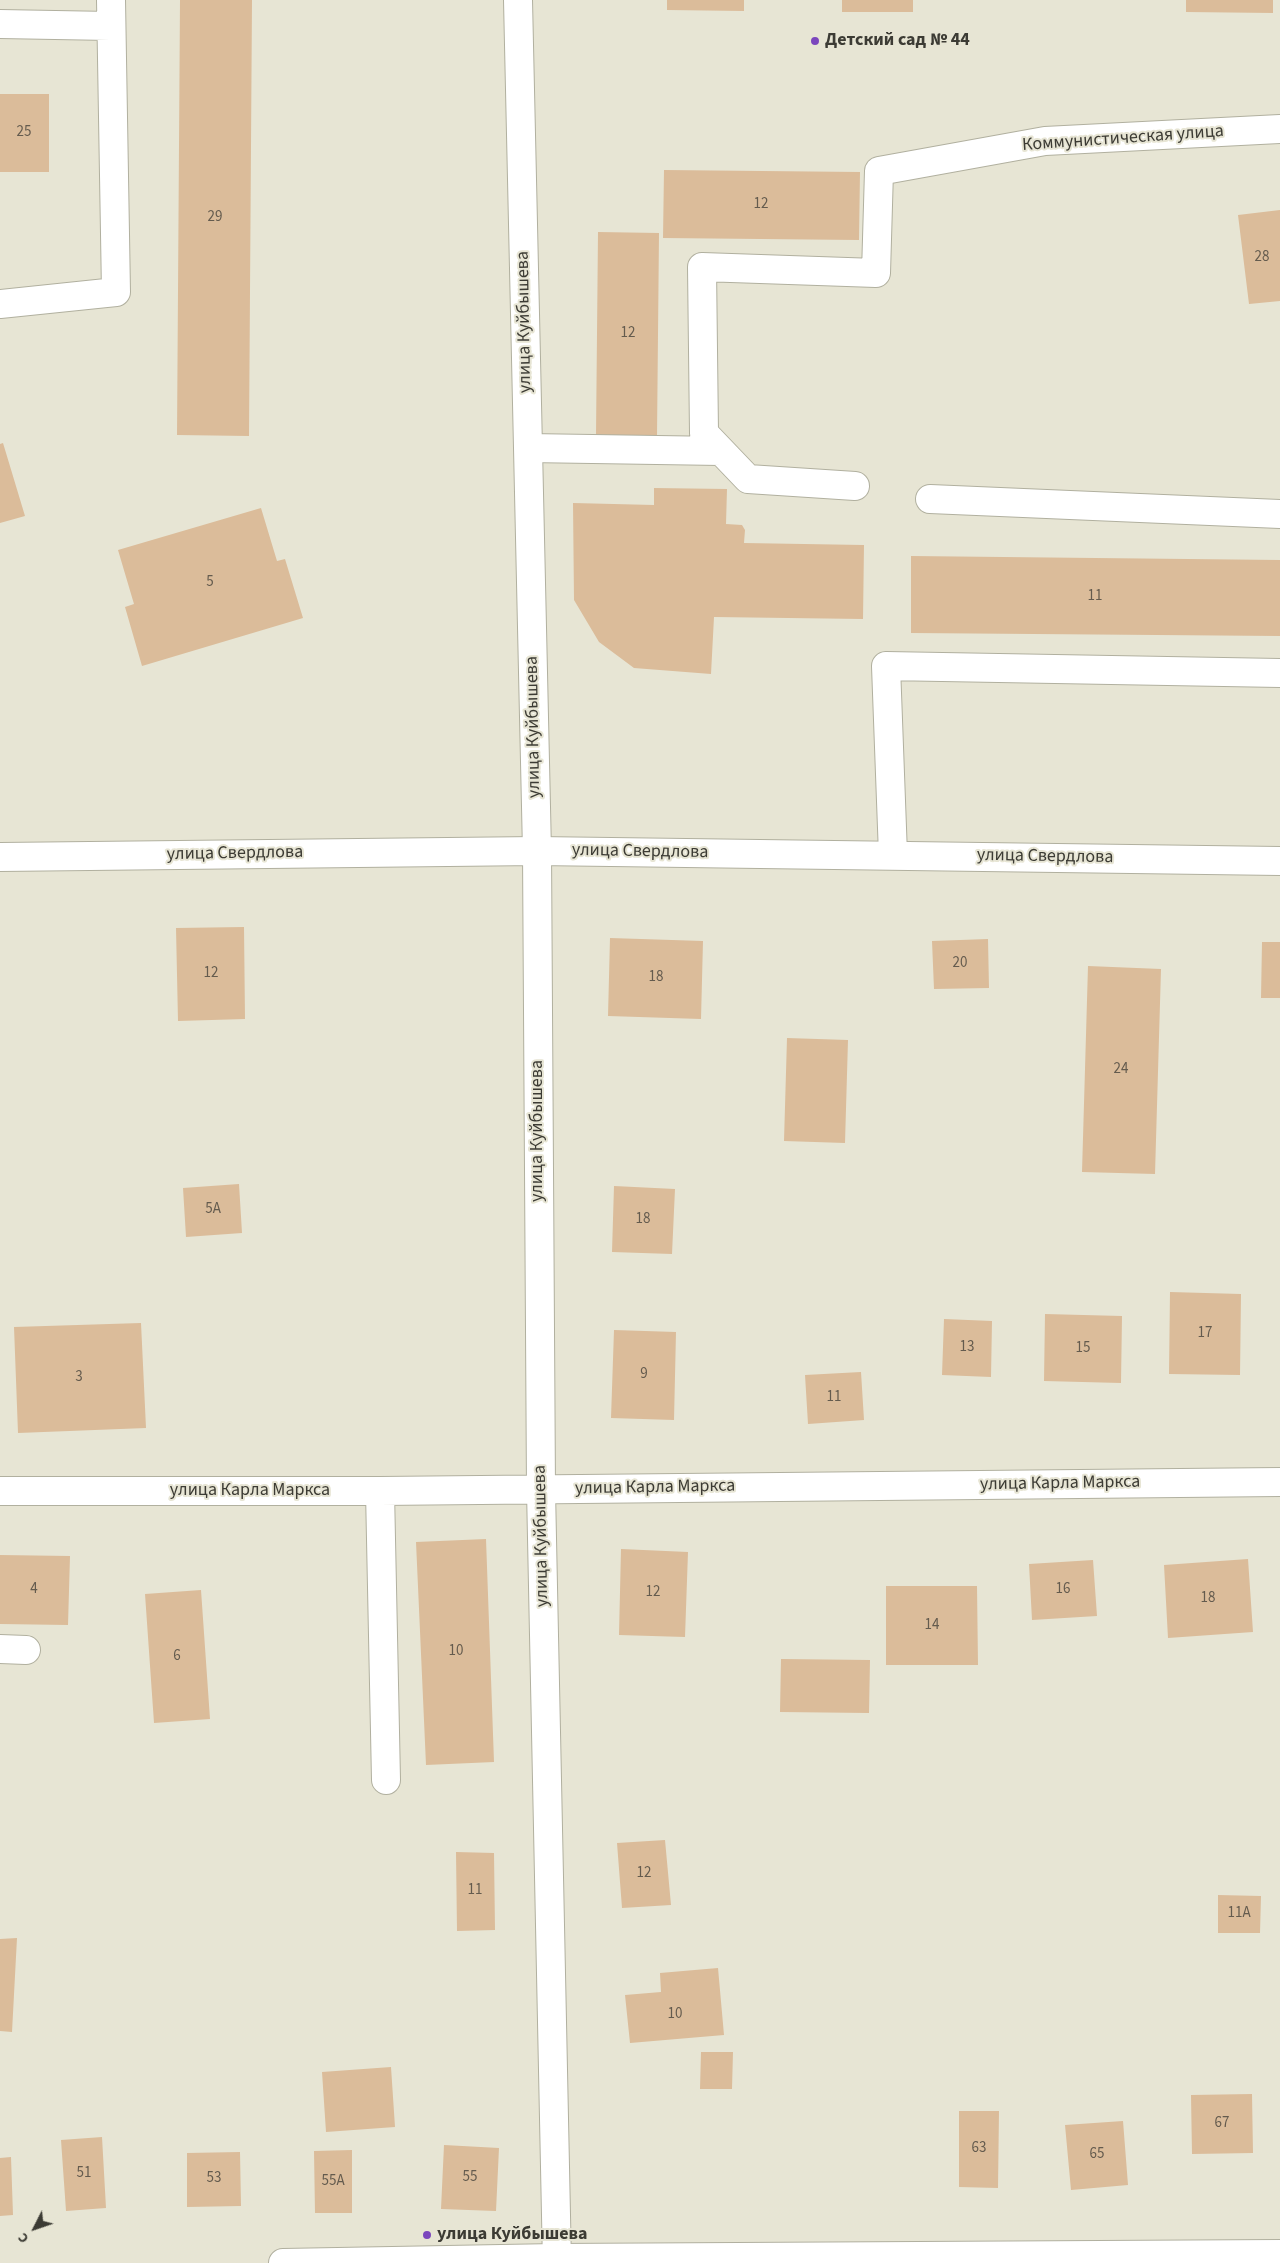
<!DOCTYPE html>
<html>
<head>
<meta charset="utf-8">
<style>
	body { margin:0 }
	#map { position:relative; width:1280px; height:2263px; overflow:hidden; background:#e7e5d4; font-family:"Source Sans 3",sans-serif }
	canvas { display:block }
	.north { position:absolute; left:10px; top:2203px; width:50px; height:50px; -webkit-text-stroke:4px #e7e5d4; paint-order:stroke; rotate:229deg; font-size:14px; font-weight:700; line-height:20px; text-align:center; color:#3c3b34 }
	.north::after { content:''; display:block; margin:auto; width:18px; height:22px; background:#3c3b34; clip-path:polygon(50% 0,100% 100%,50% 72%,0 100%) }
</style>
</head>
<body>
<div id="map">
<canvas width="1280" height="2263"></canvas>
<div class="north">С</div>
</div>
<script>
const g = document.querySelector('canvas').getContext('2d');
g.lineJoin = 'round';
function paint(path, color) { g.fillStyle = color; g.fill(path, 'evenodd'); }
function strokePath(path, color, width, dash) { g.strokeStyle = color; g.lineWidth = width; g.lineCap = dash ? 'butt' : 'round'; g.setLineDash(dash || []); g.stroke(path); }
function drawText(font, color, halo, rows, align = 'center') {
  g.font = font + ' "Source Sans 3",sans-serif'; g.lineWidth = 4; g.setLineDash([]); g.textBaseline = 'middle'; g.strokeStyle = halo; g.fillStyle = color; for (const [text, x, y, turn = 0] of rows) {
    g.save(); g.translate(x, y); g.rotate((+turn || 0) * Math.PI / 180); g.textAlign = isNaN(turn) ? turn : align; if (halo) g.strokeText(text, 0, 0); g.fillText(text, 0, 0); g.restore();
  }
}
const building = new Path2D(`
	M180,0h72l-3,436 -72,-1z
	M667,0h77v11l-77,-1z
	M842,0h71v12h-71z
	M1186,0h87v13l-87,-1z
	M0,94h49v78h-49z
	M664,170l196,2 -1,68 -196,-2z
	M1280,210v91l-31,3 -11,-89z
	M598,232l61,1 -2,202h-61z
	M3,443l22,73 -25,7v-79z
	M654,488l73,1 -1,35 16,1 3,5 -1,13 120,2 -1,74 -149,-2 -3,57 -77,-6 -35,-26 -25,-42 -1,-97 81,2z
	M261,508l16,53 8,-2 18,59 -161,48 -17,-59 9,-3 -16,-54z
	M911,556l369,4v76l-369,-3z
	M244,927l1,92 -67,2 -2,-93z
	M610,938l93,3 -2,78 -93,-3z
	M988,939l1,49 -55,1 -2,-48z
	M1262,942h18v56h-19z
	M1088,966l73,3 -6,205 -73,-2z
	M787,1038l61,2 -3,103 -61,-2z
	M239,1184l3,49 -56,4 -3,-49z
	M614,1186l61,3 -3,65 -60,-2z
	M1170,1292l71,2 -1,81 -71,-1z
	M1045,1314l77,2 -1,67 -77,-2z
	M944,1319l48,2 -1,56 -49,-2z
	M141,1323l5,105 -128,5 -4,-106z
	M614,1330l62,2 -2,88 -63,-2z
	M861,1372l3,48 -56,4 -3,-49z
	M486,1539l8,223 -68,3 -10,-223z
	M621,1549l67,3 -3,85 -66,-2z
	M0,1555l70,1 -2,69 -68,-1z
	M1248,1559l5,73 -85,6 -4,-73z
	M1093,1560l4,56 -65,4 -3,-56z
	M886,1586h91l1,79h-92z
	M201,1590l9,129 -56,4 -9,-129z
	M781,1659l89,1 -1,53 -89,-1z
	M665,1840l6,65 -49,3 -5,-65z
	M456,1852l38,1 1,77 -38,1z
	M1218,1895l43,1 -1,37h-42z
	M17,1938l-5,94 -12,-1v-92z
	M718,1968l6,67 -94,8 -5,-48 36,-3 -1,-19z
	M701,2052h32l-1,37h-32z
	M391,2067l4,60 -69,5 -4,-60z
	M1252,2094l1,59 -61,1 -1,-59z
	M959,2111h40l-1,77 -39,-1z
	M1123,2121l5,64 -57,5 -6,-65z
	M102,2137l4,71 -40,3 -5,-71z
	M444,2145l55,3 -3,63 -55,-2z
	M352,2150v63h-37l-1,-62z
	M240,2152l1,54 -54,1v-54z
	M11,2157l2,58 -13,1v-58z`);
const minor = new Path2D(`
	M518,0l19,851 4,639 16,773
	M0,24l110,2
	M0,304l116,-12 -5,-292
	M528,448l193,3
	M855,486l-107,-7 -44,-46 -2,-166 174,6 3,-102 166,-30 235,-12
	M930,499l350,15
	M893,855l-7,-189 394,7
	M0,1491h380l900,-9
	M380,1491l6,289
	M0,1649l26,1`);
const major = new Path2D(`
	M0,857l537,-6 743,10
	M283,2263l273,-5 724,-4`);
const markers = [
	[815,41,5,"#7b46bd"],
	[427,2235,5,"#7b46bd"]
];
const numberNames = [
	["25",24,133],
	["12",761,205],
	["29",215,218],
	["28",1262,258],
	["12",628,334],
	["5",210,583],
	["11",1095,597],
	["20",960,964],
	["12",211,974],
	["18",656,978],
	["24",1121,1070],
	["5А",213,1210],
	["18",643,1220],
	["17",1205,1334],
	["13",967,1348],
	["15",1083,1349],
	["9",644,1375],
	["3",79,1378],
	["11",834,1398],
	["4",34,1590],
	["16",1063,1590],
	["12",653,1593],
	["18",1208,1599],
	["14",932,1626],
	["10",456,1652],
	["6",177,1657],
	["12",644,1874],
	["11",475,1891],
	["11А",1239,1914],
	["10",675,2015],
	["67",1222,2124],
	["63",979,2149],
	["65",1097,2155],
	["51",84,2174],
	["55",470,2178],
	["53",214,2179],
	["55А",333,2182]
];
const poiNames = [
	["Детский сад № 44",825,41],
	["улица Куйбышева",437,2235]
];
const streetNames = [
	["Коммунистическая улица",1123,139,-4],
	["улица Куйбышева",525,322,-91],
	["улица Куйбышева",534,727,-91],
	["улица Свердлова",640,852,1],
	["улица Свердлова",235,854,-1],
	["улица Свердлова",1045,857,1],
	["улица Куйбышева",538,1131,-90],
	["улица Карла Маркса",1060,1484,-1],
	["улица Карла Маркса",655,1488,-1],
	["улица Карла Маркса",250,1491],
	["улица Куйбышева",542,1536,-91]
];
paint(building, '#dbbc9a');
strokePath(minor, '#b1b09f', 30);
strokePath(major, '#b1b09f', 30);
strokePath(minor, '#fff', 28);
strokePath(major, '#fff', 28);
for (const [x, y, r, color] of markers) { const dot = new Path2D(); dot.arc(x, y, r, 0, 2 * Math.PI); g.fillStyle = color; g.fill(dot); strokePath(dot, '#e7e5d4', 2); }
drawText('15px', '#645b4e', null, numberNames);
drawText('bold 18px', '#3c3b34', '#e7e5d4', poiNames, 'left');
drawText('18px', '#3c3b34', '#e7e5d4', streetNames);
</script>
</body>
</html>
